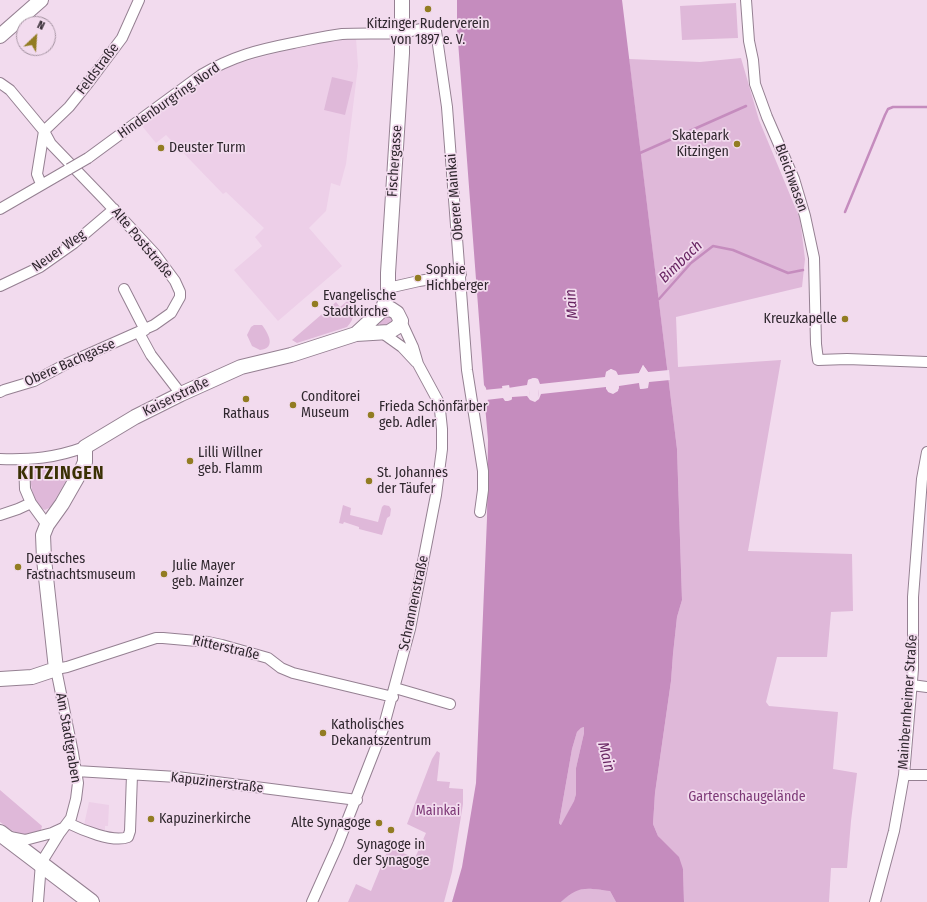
<!DOCTYPE html>
<html>
<head>
<meta charset="utf-8">
<style>
	body { margin:0 }
	#map { position:relative; width:927px; height:902px; overflow:hidden; background:#f2dbee; font-family:"Fira Sans Condensed",sans-serif }
	canvas { display:block }
	.north { position:absolute; left:16px; top:16px; width:40px; height:40px; box-sizing:border-box; background:#f2dbee; border:1px solid #a493a1; border-radius:50%; rotate:25deg; font-size:11px; font-weight:700; line-height:16px; text-align:center; color:#2f272e }
	.north::after { content:''; display:block; margin:auto; width:14px; height:18px; background:#927c22; clip-path:polygon(50% 0,100% 100%,50% 72%,0 100%) }
</style>
</head>
<body>
<div id="map">
<canvas width="927" height="902"></canvas>
<div class="north">N</div>
</div>
<script>
const g = document.querySelector('canvas').getContext('2d');
g.lineJoin = 'round';
function paint(path, color) { g.fillStyle = color; g.fill(path, 'evenodd'); }
function strokePath(path, color, width, dash) { g.strokeStyle = color; g.lineWidth = width; g.lineCap = dash ? 'butt' : 'round'; g.setLineDash(dash || []); g.stroke(path); }
function drawText(font, color, halo, rows, align = 'center') {
  g.font = font + ' "Fira Sans Condensed",sans-serif'; g.lineWidth = 3.5; g.setLineDash([]); g.textBaseline = 'middle'; g.strokeStyle = halo; g.fillStyle = color; for (const [text, x, y, turn = 0] of rows) {
    g.save(); g.translate(x, y); g.rotate((+turn || 0) * Math.PI / 180); g.textAlign = isNaN(turn) ? turn : align; if (halo) g.strokeText(text, 0, 0); g.fillText(text, 0, 0); g.restore();
  }
}
const built = new Path2D(`
	M356,38l2,28 -12,98 -6,22 -9,-3 -5,28 -17,17 33,38 -64,55 -44,-51 28,-24 -7,-9 9,-9 -38,-36 -3,2 -57,-59 -10,8 -14,-17 58,-43 32,-18 97,-26z
	M89,802l20,3 -1,21h-3v6l-21,-7z`);
const green = new Path2D(`
	M736,3l2,35 -56,2 -2,-34z
	M741,58l18,62 41,99 5,40 -3,28 -126,30 2,50 103,-7 -33,191 104,3 1,57 -22,1 -4,45h-50l-11,45 3,4 69,6 -5,57 24,4 -6,48 -4,47h-16l-2,34h-145l-1,-33 -25,-33 -5,-12 2,-31 16,-112 2,-27 4,-37 5,-17 -5,-151 -48,-390 71,3z
	M332,77l21,5 -8,33 -21,-5z
	M350,299c6,9 5,20 -3,28l-50,16 -5,-3 44,-38 4,5z
	M389,312l6,11 -14,4 -2,-4z
	M254,325h8c6,8 15,23 -2,25l-8,-4 -5,-11 4,-8z
	M58,467l8,7 1,5 -16,28 -6,3c-11,-4 -16,-27 -14,-38l3,-2z
	M343,505l8,3 -1,7 28,7 4,-15 2,-2 5,1 2,3 -1,7 -3,2 -5,17 -23,-6v-2l-15,-5 -1,2 -4,-1z
	M584,727v6l-8,35v26l-2,7 -12,24 -3,-2 13,-74 5,-17 4,-4z
	M437,751l3,2 -3,28 13,1 -1,6 14,1v15l-11,68 -8,30h-96l8,-18 15,7 18,-44 26,11 11,-25 -19,-9 25,-65z
	M0,790l42,36 -2,8c-18,5 -26,-2 -40,-12z
	M585,888l25,3 6,11h-55l10,-10z`);
const water = new Path2D(`
	M457,0h165l55,449 5,151 -5,17 -4,37 -2,27 -16,112 -2,31 5,12 21,21 4,12 1,33h-68l-6,-11c-24,-3 -31,-6 -49,11h-109l10,-35 14,-84 11,-265 1,-78 -3,-35 3,-3 -2,-14 -2,-3 -27,-357zM643,365l5,7v16l-8,1 -1,-16zM611,369l6,4 2,15c-4,6 -8,7 -13,1v-17zM535,378l3,1 1,20 -9,1 -2,-20zM509,385l3,14 -1,1 -7,-1 -2,-13zM584,727v6l-8,35v26l-2,7 -13,24 -2,-2 13,-74 5,-17 4,-4z`);
const pier = new Path2D(`
	M643,365l5,7 21,-2 1,10 -21,2 -1,6 -8,1 -1,-6 -20,3 -1,5 -5,3 -5,-2 -2,-5 -65,7 -2,5 -4,3 -5,-2 -3,-4 -15,1 -1,3 -3,1h-3l-2,-3 -17,2 -2,-10 20,-2 2,10 2,1 2,-2 -2,-9 19,-3 1,-5 5,-2 5,1 2,5 65,-7 1,-5 5,-3 5,2 2,4 21,-2zM643,369l3,4 1,9 -1,5h-5v-14zM611,371l4,3 2,12 -1,4 -3,2 -4,-2 -1,-3 -1,-12zM531,380h4l2,2 2,14 -2,3h-4l-3,-2 -1,-14z`);
const stream = new Path2D(`
	M640,153l106,-47
	M845,212l40,-97 3,-6 5,-2h34
	M657,299h2l32,-36 22,-17 20,4 55,23 15,-3`);
const street = new Path2D(`
	M746,0l3,41 4,19 2,24 12,33 27,62 11,37 9,42 2,86 2,16 29,-1 80,3
	M0,83l10,7 34,41 7,13 53,55 51,55 20,27 5,11v5l-9,16 -17,12 -88,39 -32,17 -30,9 -4,2
	M88,158l113,-83c32,-19 57,-25 92,-32 16,-3 32,-7 49,-9 19,-1 39,0 58,-1 11,0 26,-9 36,-2l11,76 20,263 16,101v19l-3,22
	M41,184l-4,-10 7,-43 25,-24 20,-25 33,-44 17,-38
	M0,209l69,-40
	M0,286l40,-19 34,-24 40,-34
	M388,288l31,-7 42,-7
	M124,289l21,41
	M381,332l21,15 14,15
	M139,333l12,22 30,39
	M0,459c31,1 55,-1 85,-12
	M24,459l1,30 6,14 16,22
	M0,515l18,-6 13,-6
	M912,685l15,2
	M395,688l55,16
	M76,771l101,6 180,23
	M904,775h23
	M68,823c14,7 45,20 60,14l2,-6 2,-56
	M10,837l15,3 27,-7 11,-5
	M38,902l3,-39 18,-29 12,-16 5,-19 2,-16 -5,-30 -17,-84 11,-2 89,-29h7l45,4 14,3 46,13 13,10 12,5 100,24
	M312,902l26,-58 45,-115 27,-100 26,-134 6,-46v-20l-2,-19 -2,-9 -20,-37 -5,-17 -12,-26
	M875,902l19,-71 10,-56 9,-106v-72l9,-118 5,-27`);
const secondary = new Path2D(`
	M0,36l41,-36
	M356,334l26,-24 6,-15v-22l14,-220v-53
	M0,679l32,-2 24,-8 -12,-110 -1,-24 4,-10 15,-21 20,-35 3,-7v-15l50,-30 46,-23 60,-27 50,-12 65,-21 33,-2 8,-5 4,-6 -4,-8 -6,-4 -9,1`);
const primary = new Path2D(`
	M0,833l91,69`);
const streetBridge = new Path2D(`
	M69,169l19,-11`);
const markers = [
	[428,9,4,"#927c22"],
	[737,144,4,"#927c22"],
	[161,148,4,"#927c22"],
	[418,278,4,"#927c22"],
	[315,304,4,"#927c22"],
	[845,319,4,"#927c22"],
	[246,399,4,"#927c22"],
	[293,405,4,"#927c22"],
	[371,415,4,"#927c22"],
	[190,461,4,"#927c22"],
	[369,481,4,"#927c22"],
	[18,567,4,"#927c22"],
	[164,574,4,"#927c22"],
	[323,733,4,"#927c22"],
	[151,819,4,"#927c22"],
	[379,823,4,"#927c22"],
	[391,830,4,"#927c22"]
];
const poiNames = [
	["Kitzinger Ruderverein",428,24,"center"],
	["von 1897 e. V.",428,40,"center"],
	["Skatepark",729,136,"right"],
	["Kitzingen",729,152,"right"],
	["Deuster Turm",169,148],
	["Sophie",426,270],
	["Hichberger",426,286],
	["Evangelische",323,296],
	["Stadtkirche",323,312],
	["Kreuzkapelle",837,319,"right"],
	["Conditorei",301,397],
	["Museum",301,413],
	["Frieda Schönfärber",379,407],
	["geb. Adler",379,423],
	["Rathaus",246,414,"center"],
	["Lilli Willner",198,453],
	["geb. Flamm",198,469],
	["St. Johannes",377,473],
	["der Täufer",377,489],
	["Deutsches",26,559],
	["Fastnachtsmuseum",26,575],
	["Julie Mayer",172,566],
	["geb. Mainzer",172,582],
	["Katholisches",331,725],
	["Dekanatszentrum",331,741],
	["Kapuzinerkirche",159,819],
	["Alte Synagoge",371,823,"right"],
	["Synagoge in",391,845,"center"],
	["der Synagoge",391,861,"center"]
];
const streetNames = [
	["Feldstraße",98,69,-53],
	["Hindenburgring Nord",169,101,-35],
	["Fischergasse",395,161,-86],
	["Bleichwasen",791,178,70],
	["Oberer Mainkai",455,197,-95],
	["Alte Poststraße",142,243,50],
	["Neuer Weg",59,251,-35],
	["Obere Bachgasse",70,363,-24],
	["Kaiserstraße",176,397,-26],
	["Schrannenstraße",414,603,-78],
	["Ritterstraße",226,648,13],
	["Mainbernheimer Straße",908,702,-86],
	["Am Stadtgraben",68,738,80],
	["Kapuzinerstraße",217,783,7]
];
const parkNames = [
	["Gartenschaugelände",747,797],
	["Mainkai",438,811]
];
const waterNames = [
	["Bimbach",681,262,-44],
	["Main",572,304,-95],
	["Main",606,757,75]
];
const districtNames = [
	["KITZINGEN",61,474]
];
paint(built, '#edcfe8');
paint(green, '#dfb8d9');
paint(water, '#c58cbe');
paint(pier, '#f2dbee');
strokePath(stream, '#c58cbe', 2.5);
strokePath(street, '#958092', 12);
strokePath(secondary, '#958092', 16);
strokePath(primary, '#958092', 18);
strokePath(street, '#fff', 10);
strokePath(secondary, '#fff', 14);
strokePath(primary, '#fff', 16);
strokePath(streetBridge, '#958092', 12, []);
strokePath(streetBridge, '#fff', 10);
for (const [x, y, r, color] of markers) { const dot = new Path2D(); dot.arc(x, y, r, 0, 2 * Math.PI); g.fillStyle = color; g.fill(dot); strokePath(dot, '#f2dbee', 1.5); }
drawText('14px', '#2f272e', '#f2dbee', poiNames, 'left');
drawText('14px', '#2f272e', '#f2dbee', streetNames);
drawText('14px', '#7d3977', '#f2dbee', parkNames);
drawText('italic 15px', '#682562', '#f2dbee', waterNames);
g.letterSpacing = '1px';
drawText('bold 18px', '#3a3004', '#f2dbee', districtNames);
g.letterSpacing = '0px';
</script>
</body>
</html>
